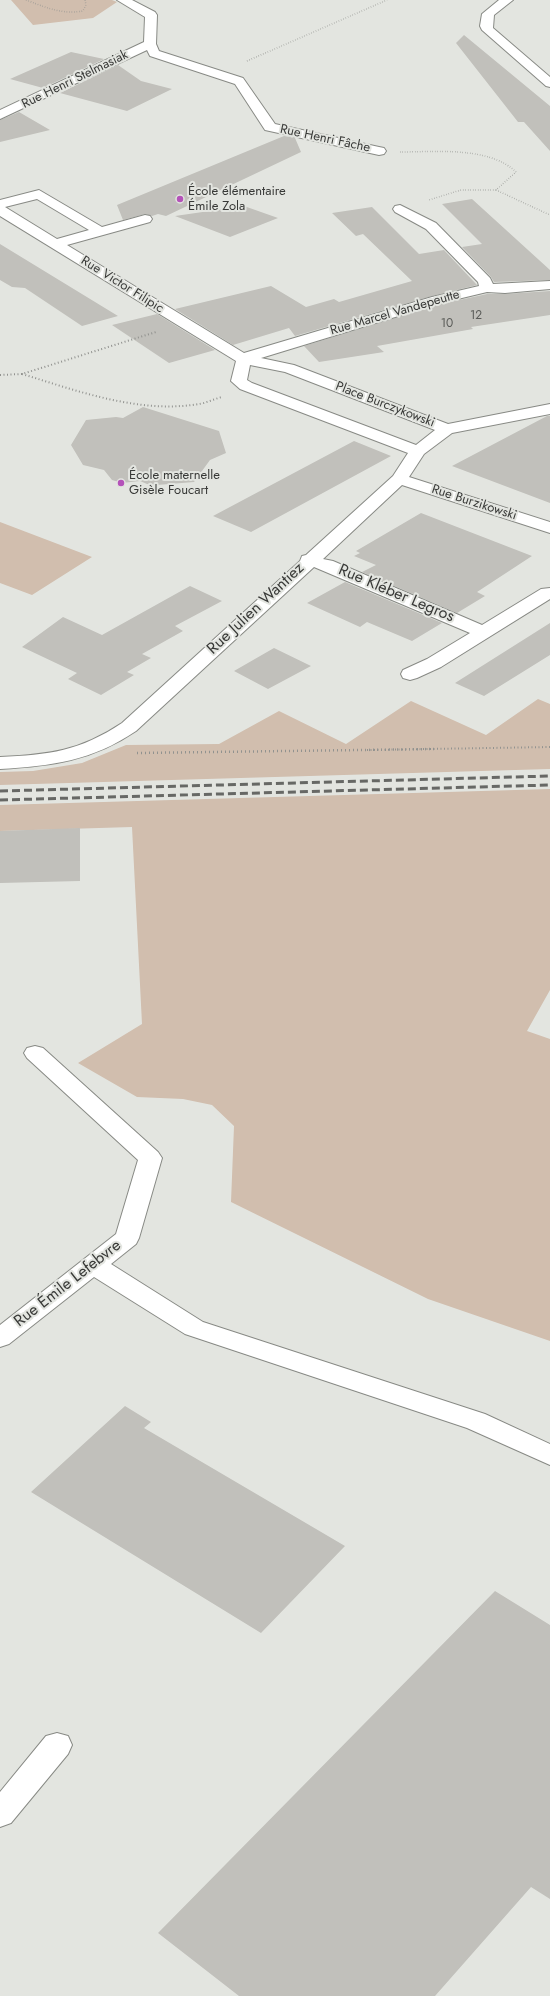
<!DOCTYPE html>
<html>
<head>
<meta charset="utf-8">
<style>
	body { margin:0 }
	canvas { display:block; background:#e3e5e0 }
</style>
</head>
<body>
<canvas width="550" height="1996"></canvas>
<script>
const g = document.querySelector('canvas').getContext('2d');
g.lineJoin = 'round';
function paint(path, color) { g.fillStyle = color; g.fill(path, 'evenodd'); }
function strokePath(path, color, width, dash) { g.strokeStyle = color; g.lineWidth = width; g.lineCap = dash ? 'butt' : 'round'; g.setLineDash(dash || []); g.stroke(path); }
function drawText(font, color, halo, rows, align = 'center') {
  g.font = font + ' Jost,sans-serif'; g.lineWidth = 4; g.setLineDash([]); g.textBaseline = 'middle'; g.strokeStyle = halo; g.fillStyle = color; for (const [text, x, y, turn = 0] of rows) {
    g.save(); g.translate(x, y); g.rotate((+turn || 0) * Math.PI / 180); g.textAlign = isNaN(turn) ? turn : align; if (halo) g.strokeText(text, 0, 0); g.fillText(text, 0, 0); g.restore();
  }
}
const green = new Path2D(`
	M11,0h101l5,2 -24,16 -60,7z
	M0,522l92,35 -60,38 -32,-12z
	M538,699l12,5v65l-550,16v-13l33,-1 49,-8 44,-18 93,-1 60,-33 67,33 65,-43 75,34z
	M550,789v201l-23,41 23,8v302l-122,-42 -197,-97 3,-76 -22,-21 -29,-6 -46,-2 -59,-34 64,-39 -10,-197 -132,4v-26z`);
const building = new Path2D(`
	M464,35l86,71v45l-26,-29h-6l-62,-79z
	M71,52l33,7 -61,29 -33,-9z
	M118,65l23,16 31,8 -45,22 -67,-18z
	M19,112l31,18 -50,12v-22z
	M284,136l11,2 6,14 -135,64 -8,-2 -6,2 -7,-2 -22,6 -6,-15z
	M472,199l78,71v10l-56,2 -3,-5 -29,-30 20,-3 -40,-40z
	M244,206l34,12 -48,19 -55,-21z
	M372,207l47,47 25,-4 33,35 -45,11 -137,40 -6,-8 -56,17 -58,-36 96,-23 35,21 28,-8 5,3 73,-21 -49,-47 -7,2 -24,-23z
	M0,244l118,72 -36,10 -57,-38 -13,-1 -12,-7z
	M550,291v24l-79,12 2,2 -96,17 7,6 -65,10 -15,-16 137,-42 46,-10h18z
	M157,314l58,36 -46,13 -57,-38z
	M143,407l76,24 7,22 -16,7 -16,22 -37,3 -10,-1 -7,-3 -18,2 -10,-3 -8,-10 -21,-5 -12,-20 15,-25 30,-3 7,1z
	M547,416h3v87l-98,-37z
	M354,441l37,15 -140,76 -38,-16z
	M421,513l111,43 -55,36 8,4 -28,17 -95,-41 14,-7 -22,-9 6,-3 -4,-2z
	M345,582l97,41 -30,18 -45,-19 -7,5 -53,-24z
	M190,586l32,15 -47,25 8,5 -41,23 9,4 -24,14 7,3 -33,20 -33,-16 9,-6 -55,-26 41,-30 39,18z
	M550,623v32l-66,41 -29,-13z
	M274,648l37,18 -43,23 -34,-18z
	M80,828v53l-80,2v-52z
	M125,1406l26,16 -7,6 201,118 -84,87 -230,-141z
	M495,1591l55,34v274l-19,-12 -96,109h-196l-81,-63z`);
const pathFar2 = new Path2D(`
	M26,0c19,7 36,15 57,11l3,-6 -1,-5
	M247,61l140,-61
	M400,152c35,0 89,-6 116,20l-20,18h-35l-32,10
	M496,190l54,25`);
const pathFar1 = new Path2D(`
	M22,374c56,17 117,40 177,30 7,-1 15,-5 23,-7
	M0,375l22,-1 134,-42
	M367,750l183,-3`);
const path = new Path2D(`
	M137,753l298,-4`);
const minor = new Path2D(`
	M117,0h15l23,12 2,3 -1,29 3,7 84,27 32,46 104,23 5,1 2,3 -2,3 -5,1 -114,-25 -30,-46 -85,-28 -3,-6 -147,69v-9l144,-68 1,-25z
	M499,0h14l-19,15 -1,13 57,49v10l-4,-1 -64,-56 -2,-4 2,-12z
	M39,190l63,37 43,-12 5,1 2,3 -2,3 -83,23 177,108 188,-56 47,-11 -1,-4 -52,-53 -31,-17 -2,-3 2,-3 5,-1 36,18 54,55 3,6 57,-3v8l-45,4 -18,-1 -46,11 -180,55 33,7 154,59 102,-20v10l-98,19 -28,21 -15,23 141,45v11l-148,-48 -79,74 10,2 149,64 59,-36 9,-1v11l-109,68 -24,11 -7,2 -7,-2 -2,-4 2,-4 24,-11 43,-26 -156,-66 -178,164c-44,30 -85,35 -136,38v-12c49,-2 80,-6 122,-34l178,-162 2,-5 4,-1 87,-79 15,-23 -168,-64 -9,-8 5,-20 -236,-145v-16zM37,199l52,31 -32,9 -52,-32zM250,365l35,7 150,58 -19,15 -164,-62 -5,-3z
	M35,1046l8,2 115,104 4,6 -23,80 -3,6 -25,20 92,58 282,92 65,30v21l-83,-37 -282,-94 -91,-57 -85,67 -9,3v-22l116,-91 22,-74 -111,-102 -3,-5 3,-5z
	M57,1733l11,3 4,9 -4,9 -57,69 -11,4v-35l46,-56z`);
const rail = new Path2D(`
	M0,791l550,-15
	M0,800l550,-15`);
const markers = [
	[180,199,4,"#b452b9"],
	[121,483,4,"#b452b9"]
];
const farNumbernames = [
	["12",476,316],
	["10",447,324]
];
const farStreetnames = [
	["Rue Henri Stelmasiak",75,80,-26],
	["Rue Henri Fâche",325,139,12],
	["Rue Victor Filipic",122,285,32],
	["Rue Marcel Vandepeutte",395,313,-16],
	["Place Burczykowski",385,405,21],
	["Rue Burzikowski",474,503,18]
];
const farPoinames = [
	["École élémentaire",188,192],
	["Émile Zola",188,207],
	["École maternelle",129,476],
	["Gisèle Foucart",129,491]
];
const streetNames = [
	["Rue Kléber Legros",396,594,23],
	["Rue Julien Wantiez",256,609,-43],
	["Rue Émile Lefebvre",68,1284,-38]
];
paint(green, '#d1beae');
paint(building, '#c1c0bb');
strokePath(minor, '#888a85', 2);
strokePath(pathFar2, '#91928f', 1.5, [0.5, 2]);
strokePath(pathFar1, '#91928f', 2, [1, 2.5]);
strokePath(path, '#91928f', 2.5, [1, 3]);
paint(minor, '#fff');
strokePath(rail, '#676865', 3, [8, 4]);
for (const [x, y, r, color] of markers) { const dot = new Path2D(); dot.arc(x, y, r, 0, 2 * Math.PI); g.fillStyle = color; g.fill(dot); strokePath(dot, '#e3e5e0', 1.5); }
drawText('12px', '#5a5b58', null, farNumbernames);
drawText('13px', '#383937', '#e3e5e0', farStreetnames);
drawText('13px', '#383937', '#e3e5e0', farPoinames, 'left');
drawText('16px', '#383937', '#e3e5e0', streetNames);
</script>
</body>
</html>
